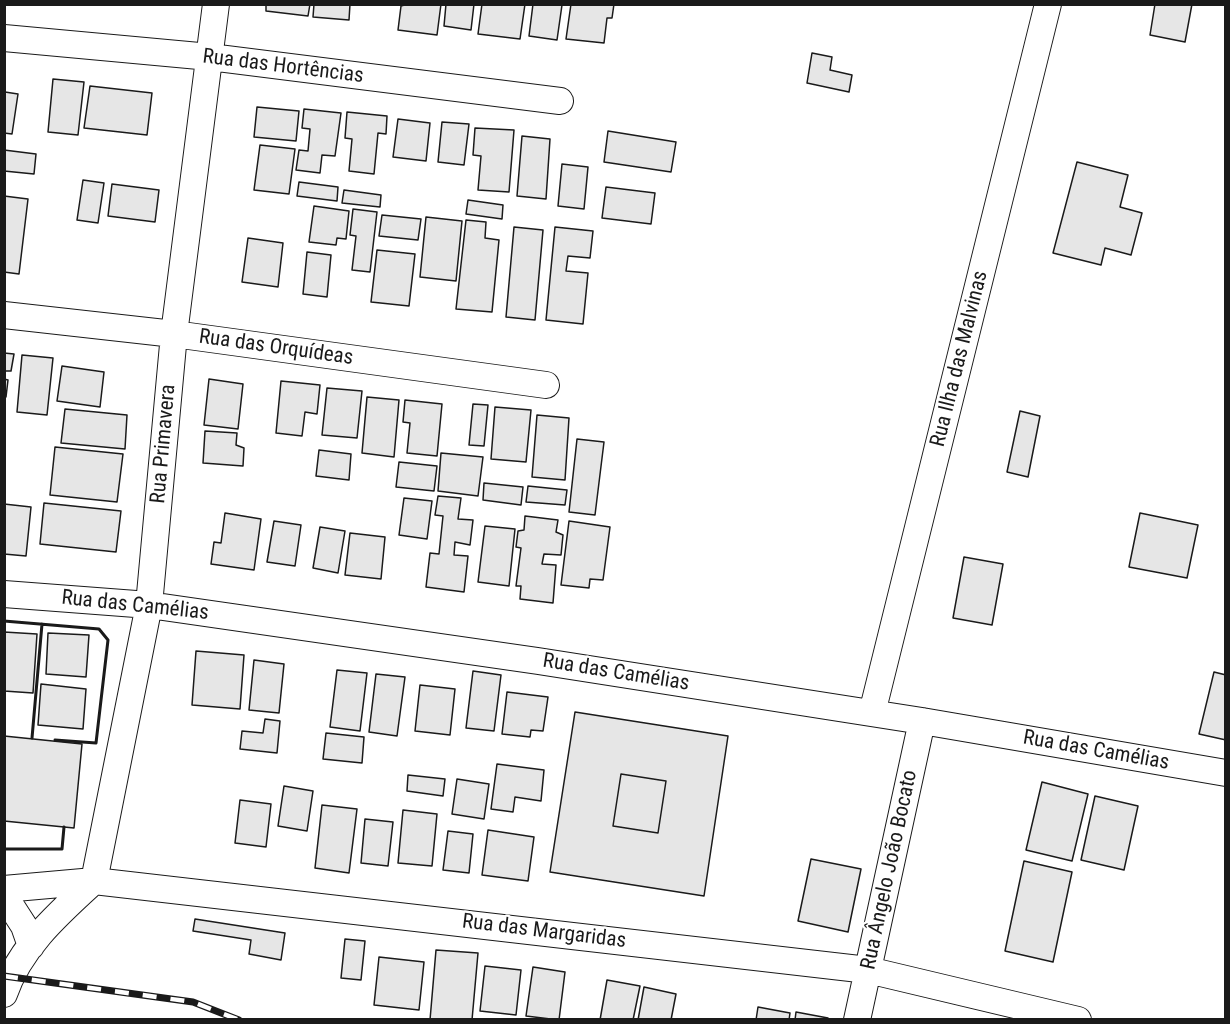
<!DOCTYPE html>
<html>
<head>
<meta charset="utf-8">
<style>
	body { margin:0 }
	#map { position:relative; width:1230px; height:1024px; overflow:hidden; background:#fff; font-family:"Roboto Condensed",sans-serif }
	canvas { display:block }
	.frame { position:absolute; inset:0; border:6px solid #1a1a1a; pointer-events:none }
</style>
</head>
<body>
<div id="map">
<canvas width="1230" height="1024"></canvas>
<div class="frame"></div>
</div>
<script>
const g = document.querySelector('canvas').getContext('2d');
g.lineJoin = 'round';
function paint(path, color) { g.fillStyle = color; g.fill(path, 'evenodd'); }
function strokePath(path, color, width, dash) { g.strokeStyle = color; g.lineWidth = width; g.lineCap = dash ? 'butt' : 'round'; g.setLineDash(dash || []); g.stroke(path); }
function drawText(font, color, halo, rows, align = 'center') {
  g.font = font + ' "Roboto Condensed",sans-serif'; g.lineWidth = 4.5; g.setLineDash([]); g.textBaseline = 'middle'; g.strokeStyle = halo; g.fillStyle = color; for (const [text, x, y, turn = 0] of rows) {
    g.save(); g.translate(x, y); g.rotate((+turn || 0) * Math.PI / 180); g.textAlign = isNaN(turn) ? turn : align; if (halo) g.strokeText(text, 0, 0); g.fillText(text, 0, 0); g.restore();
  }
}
const building = new Path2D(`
	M266,4h44l-2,12 -42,-5z
	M314,4h36l-1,16 -36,-3z
	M408,4h33l-4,31 -39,-5 3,-24z
	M446,4h28l-3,26 -27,-4z
	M482,4h43l-5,35 -42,-5z
	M533,4l29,1 -5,35 -28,-4z
	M571,4h43l-2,14h-5l-3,25 -38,-4z
	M1155,4h37l-7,38 -35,-7z
	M812,53l20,4 -2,13 22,5 -3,17 -42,-9z
	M53,79l31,3 -6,53 -30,-3z
	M90,86l62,7 -5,42 -63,-7z
	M5,92l13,2 -6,40 -8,-1z
	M257,107l42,4 -3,30 -42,-4z
	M304,109l37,4 -6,43 -13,-1 -2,18 -24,-3 3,-20 9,1 2,-22 -8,-1z
	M347,112l40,4 -1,18 -8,-1 -4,41 -25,-3 3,-32 -7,-1z
	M398,119l32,4 -4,38 -33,-4z
	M442,122l27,2 -5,41 -26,-3z
	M475,128l39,2 -5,62 -31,-2 3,-34 -8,-1z
	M608,131l68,11 -5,30 -67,-10z
	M522,136l28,3 -4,60 -29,-3z
	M260,145l35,4 -6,45 -35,-4z
	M4,150l32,4 -2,20 -30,-3z
	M1077,162l51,13 -8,32 22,6 -11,42 -26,-7 -4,17 -48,-12z
	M562,164l26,3 -4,42 -26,-3z
	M83,180l21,3 -6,40 -21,-3z
	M299,182l39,5 -1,14 -40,-5z
	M112,184l47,6 -4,32 -47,-6z
	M606,187l49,6 -4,31 -49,-6z
	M344,190l37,5 -1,12 -38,-4z
	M4,196l24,3 -9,75 -15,-2z
	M468,200l35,5 -1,14 -36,-5z
	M314,206l35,5 -3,28 -9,-1 -1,7 -27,-3z
	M353,209l24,3 -7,60 -18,-2 4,-34 -6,-1z
	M382,215l39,4 -3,21 -39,-4z
	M426,217l36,4 -6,60 -36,-4z
	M466,220l20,2 -1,16 14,2 -7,72 -36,-3z
	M514,227l29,3 -8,90 -29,-3z
	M555,227l38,4 -3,27 -22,-2 -2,15 22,2 -5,51 -37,-4z
	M248,238l35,5 -5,44 -36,-5z
	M377,250l38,4 -6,52 -38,-4z
	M307,252l24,3 -4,42 -24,-3z
	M4,353l10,1 -3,17h-7z
	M22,355l31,3 -6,57 -30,-3z
	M62,366l42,6 -4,35 -43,-6z
	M4,379l4,1 -2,17 -2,-1z
	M209,379l34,5 -5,45 -34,-4z
	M281,381l39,4 -3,29 -12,-2 -3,24 -26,-3z
	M327,388l35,3 -5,47 -35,-3z
	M367,397l32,3 -5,57 -32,-4z
	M405,400l37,4 -5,52 -30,-3 3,-30 -7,-1z
	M473,404l15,1 -4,41 -15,-1z
	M495,407l36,3 -5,52 -35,-3z
	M65,409l62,6 -2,34 -64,-6z
	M1020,411l20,5 -12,61 -21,-5z
	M537,415l32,3 -4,62 -33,-3z
	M205,431l32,2 -1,12 8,3 -1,18 -40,-3z
	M577,439l27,3 -9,73 -26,-3z
	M55,447l68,7 -6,48 -67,-7z
	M319,450l32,4 -2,26 -33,-4z
	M441,453l42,4 -5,39 -40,-5z
	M399,462l38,4 -3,25 -38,-4z
	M484,483l39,4 -2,18 -38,-5z
	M528,486l39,4 -2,15 -39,-3z
	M438,496l23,2 -3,21 15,1 -3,25 -15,-3 -1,13 14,1 -4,36 -38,-5 4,-34 9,1 4,-38 -8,-1z
	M404,498l28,3 -5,38 -28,-4z
	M44,503l77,8 -5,41 -76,-8z
	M4,504l27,3 -5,49 -22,-2z
	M225,513l36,6 -7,51 -43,-6 3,-22 7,1z
	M1140,513l58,12 -11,53 -58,-11z
	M525,516l33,4 -2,12 7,3 -2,20 -17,-1 -2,10 14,1 -3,38 -33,-4 1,-13h-5l5,-38 -5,-1 2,-16 6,-1z
	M274,521l27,4 -6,41 -28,-4z
	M569,521l41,6 -7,53 -13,-1 -1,9 -28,-3z
	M485,526l30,3 -6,57 -31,-4z
	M320,527l25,4 -7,42 -25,-5z
	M350,533l35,4 -4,42 -36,-4z
	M964,557l39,7 -11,61 -39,-7z
	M4,632l33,2 -4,59 -29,-2z
	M48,633l41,2 -3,42 -40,-3z
	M196,651l48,4 -4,54 -48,-4z
	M254,660l30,4 -5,49 -30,-3z
	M337,670l30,3 -7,58 -30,-4z
	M473,671l28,4 -7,56 -28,-3z
	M1214,672l12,3v65l-27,-6z
	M376,674l29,3 -8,59 -28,-4z
	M41,684l45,5 -3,40 -45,-4z
	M420,685l35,4 -5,46 -35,-4z
	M507,692l41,5 -5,34 -12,-1 -1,7 -28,-3z
	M575,712l153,24 -24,160 -154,-24zM621,774l45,7 -8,52 -45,-7z
	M265,719l15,2 -3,32 -37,-4 2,-18 21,2z
	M326,733l38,4 -2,26 -39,-4z
	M4,736l78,8 -8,84 -70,-7z
	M497,764l47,6 -3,31 -26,-4 -2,15 -22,-3z
	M621,774l45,7 -8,52 -45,-7z
	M408,775l37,4 -2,17 -36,-5z
	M457,779l32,5 -5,35 -32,-5z
	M1042,782l46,12 -16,67 -46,-11z
	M284,786l29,5 -6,40 -29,-5z
	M1095,796l43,10 -14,64 -43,-10z
	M240,800l31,4 -5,43 -31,-4z
	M322,805l35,4 -8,64 -34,-5z
	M403,810l34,4 -5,52 -34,-3z
	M365,819l28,3 -5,44 -27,-3z
	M488,830l46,7 -6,44 -46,-6z
	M448,831l25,3 -4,39 -26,-3z
	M811,859l50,10 -13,63 -50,-11z
	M1024,861l48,11 -19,90 -48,-11z
	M195,919l90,14 -4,27 -32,-6 2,-14 -58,-9z
	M345,939l20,2 -4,39 -20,-2z
	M436,950l42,3 -6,67h-42z
	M379,957l45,5 -5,48 -45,-5z
	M485,966l36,4 -5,45 -36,-4z
	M533,967l32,5 -6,48 -33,-4z
	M607,980l33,6 -7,34h-33z
	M644,987l32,7 -5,26h-33z
	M758,1007l32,6 -1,7h-33z
	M796,1012l32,6v2h-33z`);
const minor = new Path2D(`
	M4,38l206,19 350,44
	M4,315l170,19 372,51
	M4,594l145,11 389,56 384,60 304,52
	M872,713l176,-709
	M94,881l55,-276 25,-271 42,-330
	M4,889l90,-8 774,89 210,50
	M4,895l20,31 7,20
	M4,994c16,-47 55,-81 90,-113
	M857,1020l65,-299`);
const rail = new Path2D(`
	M4,976l189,26 46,18`);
const wall = new Path2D(`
	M4,621l95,8 9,11 -12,103 -41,-3
	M32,738l10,-114
	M4,849h58l2,-22`);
const streetNames = [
	["Rua das Hortências",283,67,7],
	["Rua das Orquídeas",276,348,8],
	["Rua Ilha das Malvinas",960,359,-76],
	["Rua Primavera",164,444,-85],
	["Rua das Camélias",135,606,6],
	["Rua das Camélias",616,673,9],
	["Rua das Camélias",1096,751,10],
	["Rua Ângelo João Bocato",890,870,-78],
	["Rua das Margaridas",544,932,7]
];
paint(building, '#e6e6e6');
strokePath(building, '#1a1a1a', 1.5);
strokePath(minor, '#1a1a1a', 28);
strokePath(minor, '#fff', 26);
strokePath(rail, '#1a1a1a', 7);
strokePath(rail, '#fff', 4.5, [14]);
strokePath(wall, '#1a1a1a', 3);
drawText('21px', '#1a1a1a', '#fff', streetNames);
</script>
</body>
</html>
